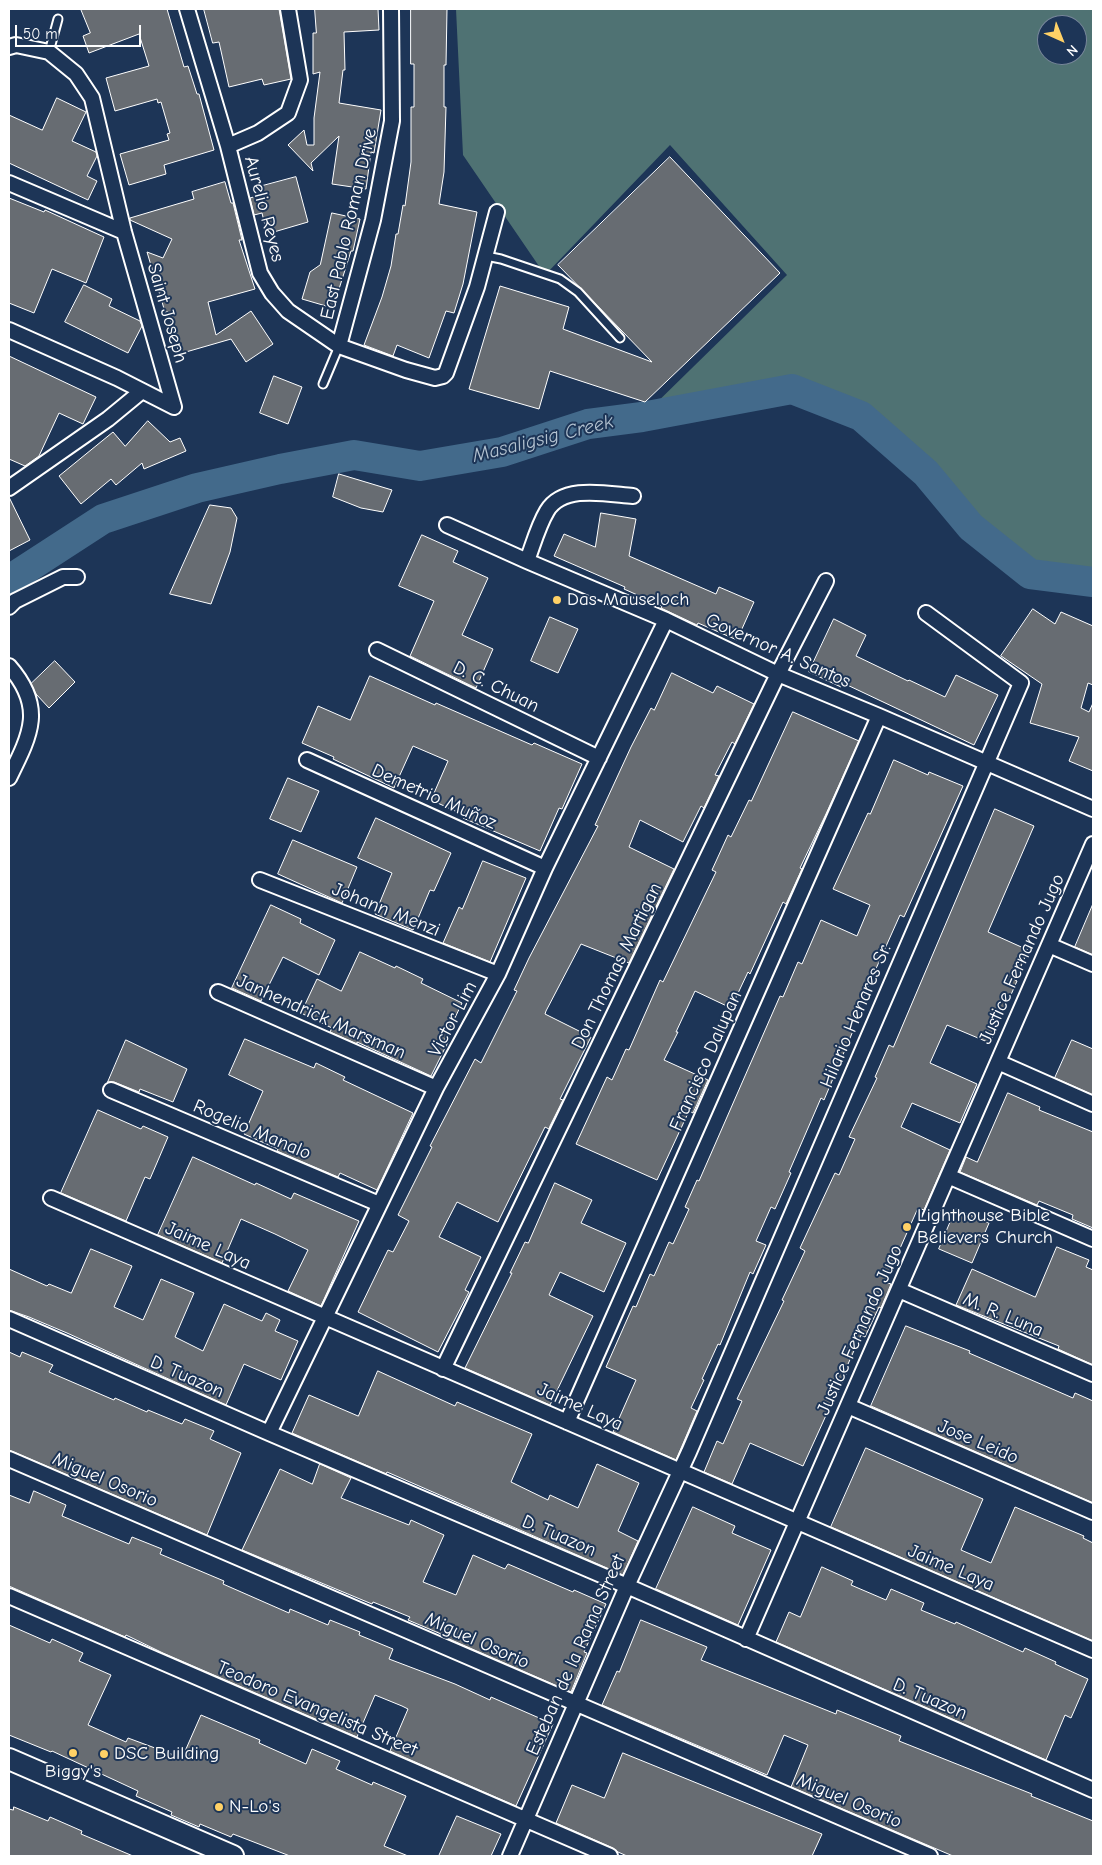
<!DOCTYPE html>
<html>
<head>
<meta charset="utf-8">
<style>
	body { margin:0 }
	#map { position:relative; width:1102px; height:1865px; overflow:hidden; background:#1d3557; font-family:"Comic Neue",sans-serif }
	canvas { display:block }
	.frame { position:absolute; inset:0; border:10px solid #fff; pointer-events:none }
	.north { position:absolute; left:1037px; top:15px; width:50px; height:50px; box-sizing:border-box; background:#1d3557; border:1px solid #77869a; border-radius:50%; rotate:136deg; font-size:14px; font-weight:700; line-height:20px; text-align:center; color:#fff }
	.north::after { content:''; display:block; margin:auto; width:18px; height:22px; background:#ffd166; clip-path:polygon(50% 0,100% 100%,50% 72%,0 100%) }
	.scale { position:absolute; left:15px; top:25px; width:126px; height:22px; box-sizing:border-box; border:2px solid #fff; border-top:0; padding-left:6px; font-size:15px; line-height:18px; white-space:nowrap; color:#fff; -webkit-text-stroke:4px #1d3557; paint-order:stroke }
</style>
</head>
<body>
<div id="map">
<canvas width="1102" height="1865"></canvas>
<div class="frame"></div>
<div class="north">N</div>
<div class="scale">50 m</div>
</div>
<script>
const g = document.querySelector('canvas').getContext('2d');
g.lineJoin = 'round';
function paint(path, color) { g.fillStyle = color; g.fill(path, 'evenodd'); }
function strokePath(path, color, width, dash) { g.strokeStyle = color; g.lineWidth = width; g.lineCap = dash ? 'butt' : 'round'; g.setLineDash(dash || []); g.stroke(path); }
function drawText(font, color, halo, rows, align = 'center') {
  g.font = font + ' "Comic Neue",sans-serif'; g.lineWidth = 4; g.setLineDash([]); g.textBaseline = 'middle'; g.strokeStyle = halo; g.fillStyle = color; for (const [text, x, y, turn = 0] of rows) {
    g.save(); g.translate(x, y); g.rotate((+turn || 0) * Math.PI / 180); g.textAlign = isNaN(turn) ? turn : align; if (halo) g.strokeText(text, 0, 0); g.fillText(text, 0, 0); g.restore();
  }
}
const green = new Path2D(`
	M456,9h637v573l-63,-8 -59,-47 -45,-54 -65,-57 -69,-27 -150,28 145,-142 -117,-130 -125,130 -82,-120zM1047,25h30v30h-30z`);
const river = new Path2D(`
	M9,580l94,-61 94,-31 83,-19 74,-14 66,11 82,-14 86,-28 54,-7 150,-28 69,27 65,57 45,54 59,47 63,8`);
const building = new Path2D(`
	M81,9h86l17,58 4,-1 9,28h2l15,56 -50,15 2,9 -37,11 -9,-31 49,-14 -2,-6 3,-1 -9,-31 -3,1 -1,-4 -42,12 -9,-33 43,-12 -10,-32 -50,19 -6,-17 7,-3z
	M204,9h75l12,70 -27,6 -2,-6 -33,8 -10,-45 -6,1z
	M315,9h63l1,21 -35,2 1,38h-2l-4,33 42,7 -7,43 -3,-1 -5,37 -34,-5 7,-48 -28,27 2,8 -25,-26 16,-15 3,15h7v-27l6,-46 -7,2v-41h3z
	M411,9h36l-1,56h-2v42h2l-2,65 -5,32 38,8 -14,72 -9,29 -8,-2 -17,47 -32,-13 -4,11 -29,-11 18,-48 9,-31 5,-32h2l5,-29 2,1 6,-44v-55h3v-43h-3z
	M57,98l29,14 -14,29 24,11 1,4 -10,20 10,5 -9,19 -79,-37v-48l33,15z
	M670,157l110,116 -135,129 -95,-31 -11,38 -70,-20 31,-103 69,21 -6,22 89,33 -94,-97z
	M296,177l12,45 -41,12 -5,-21 -8,2 -4,-17 7,-2 -2,-8z
	M225,182l6,21h2l9,37h-3l16,49 -47,13 8,33 35,-24 22,33 -27,18 -15,-23 -52,15 -11,-42h-3l-18,-60 16,6 9,-19 -42,-19v-2l64,-19 -2,-7z
	M9,198l35,14 1,-2 59,27 -18,46 -34,-14 -18,44 -25,-10z
	M332,213l28,6 -7,32h-2l-18,57 -31,-9 8,-27 10,-7z
	M84,285l28,14 -3,7 31,15 2,5 -14,27 -63,-31z
	M9,356l87,41 -13,27 -24,-11 -20,43 -14,10 -16,-7z
	M274,376l28,11 -14,37 -28,-11z
	M148,421l22,21 10,-4 6,13 -42,18 -2,-6 -26,22 -5,-6 -30,25 -22,-28 54,-44 12,14z
	M339,474l53,16 -9,22 -22,-4 -28,-11z
	M9,497l21,43 -21,11z
	M210,505l21,3 6,10 -7,34 -19,52 -41,-10z
	M601,513l35,6 -7,37 87,38 3,-7 35,15 -17,38 -39,-17 -1,2 -36,-17 1,-2 -38,-17 1,-2 -71,-31 10,-22 31,13z
	M422,535l36,16 -5,11 35,16 -26,57 31,14 -17,39 -66,-32 24,-55 -35,-15z
	M1033,609l22,15 6,-12 32,14v59l-5,-2 -7,25 8,4 4,-9v68l-24,-10 10,-24 -49,-14 12,-39 -41,-28z
	M550,617l28,12 -20,44 -27,-12z
	M834,619l32,16 -10,21 52,25 1,-1 36,17 11,-22 42,20 -24,50 -131,-62 -2,4 -32,-15z
	M55,661l20,21 -26,26 -13,-14 -5,-10z
	M672,673l41,20 4,-7 37,18 -19,40 -3,-2 -17,33 4,1 -15,32 -3,-2 -18,36 -43,-22 -11,27 45,22 -45,94 -48,-19 -35,67 -1,3 46,23 -31,62 3,1 -13,26 -1,3 -4,-2 -47,95 -41,-20 -18,35 42,20 -16,33 4,2 -31,60 -80,-40 30,-62 5,2 16,-31 -11,-6 34,-68 -2,-1 45,-87 6,4 36,-72 -3,-1 15,-32 69,-132 -3,-1 36,-78 20,-39 3,2z
	M370,676l65,29 1,-2 96,42 2,-2 48,21 -20,45 -3,-1 -19,43 -77,-33 1,-3 -33,-15 17,-39 -35,-15 -19,42 -61,-29 1,-2 -32,-14 16,-37 32,14z
	M793,712l66,29 -33,73 -26,54 2,1 -16,35 -3,-2 -33,72 -2,-2 -17,36 -36,-17 -19,41h2l-14,28 44,20 -15,33 -4,-2 -32,69 -81,-36 31,-67 5,3 14,-31 3,1 31,-70 3,2 53,-110 -4,-2 16,-35 3,2 18,-37 2,1z
	M894,760l34,15 1,-3 34,14 -59,131 -4,-2 -51,114 4,2 -29,69 -3,-2 -32,74 2,1 -16,36 -4,-2 -15,34 10,4 -13,29 -3,-2 -30,73 -2,-1 -16,35 2,1 -13,28 6,3 -21,49 -63,-28 23,-52 -30,-13 27,-61 3,1 14,-33 4,2 15,-34 4,2 16,-35 -4,-2 12,-27 2,1 81,-185 3,1 15,-35 4,2 19,-44 36,16 13,-31 -37,-16 35,-76 2,1z
	M288,778l31,13 -18,41 -31,-13z
	M995,809l39,17 -46,106 40,18 -13,30 2,1 -27,62 -43,-18 -17,38 47,21 -17,39 -48,-20 -11,24 49,23 -26,60 -6,-2 -33,74 6,2 -10,24 -2,-1 -14,30 -4,-2 -17,38 2,1 -12,27 -1,-1 -30,66 -53,-23 -18,41 -28,-12 13,-31 6,3 19,-43 -5,-2 47,-98 -2,-1 23,-49 -5,-3 35,-75 4,2 16,-36 -6,-2 28,-59 -2,-1 14,-32 4,2z
	M376,818l75,35 -17,38 -4,-1 -17,40 -38,-16 17,-41 -34,-15z
	M293,840l64,27 -15,36 -64,-29z
	M483,861l43,17 -36,84 -47,-19 16,-36 3,2z
	M1093,904v51l-18,-8z
	M271,905l30,14 -1,4 35,17 -16,35 -36,-18 -22,44 -29,-13z
	M360,952l35,16 1,-2 27,13 -2,4 41,20 -18,38 4,1 -17,34 -74,-34v2l-27,-12 2,-4 -31,-15 16,-34 24,12z
	M245,1039l69,29 2,-5 29,14 -2,3 70,33 -36,77 -37,-17 -2,4 -61,-26 1,-2 -34,-15 19,-43 -34,-16z
	M126,1040l61,29 -14,33 -33,-13 -1,3 -25,-10h-6z
	M1072,1040l21,9v46l-38,-17z
	M1008,1093l32,14 -1,3 54,22v96l-21,-9 1,-4 -34,-14 -2,4 -77,-33 6,-15 11,5z
	M98,1110l43,19 2,-3 25,11 -18,42 -5,-2 -19,44 -65,-28z
	M193,1157l62,28 1,-2 35,16 3,-6 65,28 -38,85 -33,-15 20,-41 -33,-16 -34,-15 -19,44 -64,-28z
	M555,1183l37,17 -11,23 45,20 -22,49 -44,-20 -11,23 44,21 -43,89 -85,-37 47,-95h-2l15,-31 3,1z
	M956,1209l33,14 -17,40 -33,-14z
	M1057,1247l32,13 -3,7 7,3v95l-35,-16 1,-3 -103,-41 16,-36 63,28z
	M91,1249l41,17 -18,41 29,13 18,-41 33,14 -19,44 28,14 21,-47 38,17 4,-8 14,7 -5,11 23,10 -17,39 -37,-16 -18,41 -159,-72 -38,-16 -20,-7v-41l38,17 2,-2 22,9z
	M906,1326l64,25 -1,2 104,45 2,-5 18,8v102l-222,-97z
	M9,1352l11,5 2,-5 31,13 -4,7 65,28 1,-2 32,14 1,-2 34,14 3,-5 29,12 -4,8 31,14 -34,82 -198,-85z
	M378,1371l77,35 2,-4 75,32 -21,48 37,18 2,-5 28,13 19,-44 42,19 -21,48 20,10 -15,34 -236,-103 -1,2 -94,-41 17,-38 49,21z
	M866,1448l117,51 -22,51 30,13 24,-56 69,29 -1,2 10,5v98l-262,-114z
	M320,1464l31,14 -10,20 68,27 2,-5 33,15 -21,47 33,13 17,-40 32,14 3,-5 65,28 1,-2 32,14 -22,48 3,1 -16,39 -131,-57 1,-1 -33,-14 2,-3 -37,-15 -1,2 -130,-54 38,-81 32,15z
	M34,1491l32,14 -4,11 67,28 3,-7 30,12 -2,5 64,27 -1,3 66,29 1,-4 38,16 2,-5 30,12 -1,3 34,14 -4,10 66,25 35,16 1,-3 62,27 -37,82 -126,-55 18,-42 -6,-3 -27,-11 -18,42 -194,-84 -37,-18 -1,2 -116,-51v-91l20,8z
	M693,1507l42,19 -3,7 39,17 -33,75 -82,-36z
	M822,1567l31,14 -2,4 35,15 5,-11 33,14 -3,7 34,14 1,-2 67,30 2,-4 31,14 -1,2 33,15 -17,39 -6,-3 -19,45 -270,-118 13,-30 11,5z
	M641,1620l66,27 -6,13 135,54 1,-4 64,26 -2,5 133,53 -1,2 62,25v35h-140l-162,-69 17,-42 -24,-10 -17,40 -165,-70 15,-34 2,1z
	M9,1625l41,18 2,-4 31,14 -4,8 32,14 -23,50 38,17 2,-4 54,20 19,-43 59,25 -1,3 47,21 6,-15 28,12 -4,8 36,16 1,-3 33,14 -22,50 24,10h-118l-57,-22 -2,3 -31,-13 -1,3 -28,-12 1,-3 -36,-16 2,-5 -86,-40 -1,1 -42,-17z
	M623,1753l199,81 -10,22h-185l-9,-4 -5,-4 -57,-25 16,-38 32,13z
	M14,1807l34,14 2,-4 32,14 -1,3 52,22h-124v-47l4,1z
	M457,1816l44,18 -10,22h-52z`);
const lane = new Path2D(`
	M49,52l9,-33
	M486,256l15,3 59,20 18,13 42,46
	M323,384l16,-38`);
const street = new Path2D(`
	M187,9l41,137 32,127 12,20 16,18 51,35 67,24 29,8 8,-2 3,-3 31,-86 20,-75
	M9,47l7,-2 33,7 27,22 16,24 32,134 50,175
	M228,146l30,-13 30,-20 12,-33 -12,-71
	M9,183l115,49
	M9,330l108,48 57,29
	M339,346l34,-126 19,-99 -1,-112
	M9,488l99,-69 34,-28
	M447,525l80,36 139,59 112,54 101,42 214,93
	M527,561c6,-16 11,-35 20,-50 16,-27 60,-17 86,-15
	M9,607l6,-6 48,-24h14
	M377,650l222,108
	M9,666c36,41 22,68 0,112
	M307,760l238,108
	M260,880l238,94
	M1049,945l44,19
	M218,992l218,96
	M998,1062l95,42
	M111,1090l268,114
	M948,1176l145,63
	M51,1198l1042,452
	M899,1290l194,84
	M9,1319l260,114 358,153 466,204
	M443,1369l335,-695 48,-93
	M848,1406l245,106
	M567,1422l312,-706
	M269,1433l167,-345 62,-114 47,-106 121,-248
	M9,1459l921,397
	M9,1596l601,260
	M746,1639l347,-795
	M510,1856l117,-270 62,-134 332,-769 -95,-70`);
const secondary = new Path2D(`
	M9,1759l224,97`);
const markers = [
	[557,600,5,"#ffd166"],
	[907,1227,5,"#ffd166"],
	[73,1753,5,"#ffd166"],
	[104,1754,5,"#ffd166"],
	[219,1807,5,"#ffd166"]
];
const streetNames = [
	["Aurelio Reyes",264,209,75],
	["East Pablo Roman Drive",349,224,-77],
	["Saint Joseph",167,313,74],
	["Governor A. Santos",778,651,24],
	["D. C. Chuan",496,687,26],
	["Demetrio Muñoz",434,797,24],
	["Johann Menzi",386,910,22],
	["Justice Fernando Jugo",1022,959,-66],
	["Don Thomas Martigan",617,966,-64],
	["Hilario Henares Sr.",856,1016,-67],
	["Janhendrick Marsman",321,1017,24],
	["Victor Lim",453,1019,-62],
	["Francisco Dalupan",706,1061,-66],
	["Rogelio Manalo",252,1130,23],
	["Jaime Laya",208,1246,24],
	["M. R. Luna",1003,1315,23],
	["Justice Fernando Jugo",860,1330,-66],
	["D. Tuazon",187,1377,24],
	["Jaime Laya",580,1407,24],
	["Jose Leido",978,1442,23],
	["Miguel Osorio",105,1480,23],
	["D. Tuazon",559,1536,23],
	["Jaime Laya",951,1568,23],
	["Miguel Osorio",477,1641,24],
	["Esteban de la Rama Street",576,1655,-66],
	["D. Tuazon",930,1699,23],
	["Teodoro Evangelista Street",317,1709,23],
	["Miguel Osorio",849,1801,23]
];
const poiNames = [
	["Das Mauseloch",567,600],
	["Lighthouse Bible",917,1216],
	["Believers Church",917,1238],
	["DSC Building",114,1754],
	["Biggy's",73,1772,"center"],
	["N-Lo's",229,1807]
];
const waterNames = [
	["Masaligsig Creek",543,439,-14]
];
paint(green, '#4f7273');
strokePath(river, '#436a8b', 30);
paint(building, '#676c72');
strokePath(building, '#fff', 1);
strokePath(lane, '#fff', 11);
strokePath(street, '#fff', 18);
strokePath(secondary, '#fff', 24);
strokePath(lane, '#1d3557', 7);
strokePath(street, '#1d3557', 14);
strokePath(secondary, '#1d3557', 20);
for (const [x, y, r, color] of markers) { const dot = new Path2D(); dot.arc(x, y, r, 0, 2 * Math.PI); g.fillStyle = color; g.fill(dot); strokePath(dot, '#1d3557', 2); }
drawText('19px', '#fff', '#1d3557', streetNames);
drawText('19px', '#fff', '#1d3557', poiNames, 'left');
drawText('italic 20px', '#b4c3d1', '#1d3557', waterNames);
</script>
</body>
</html>
